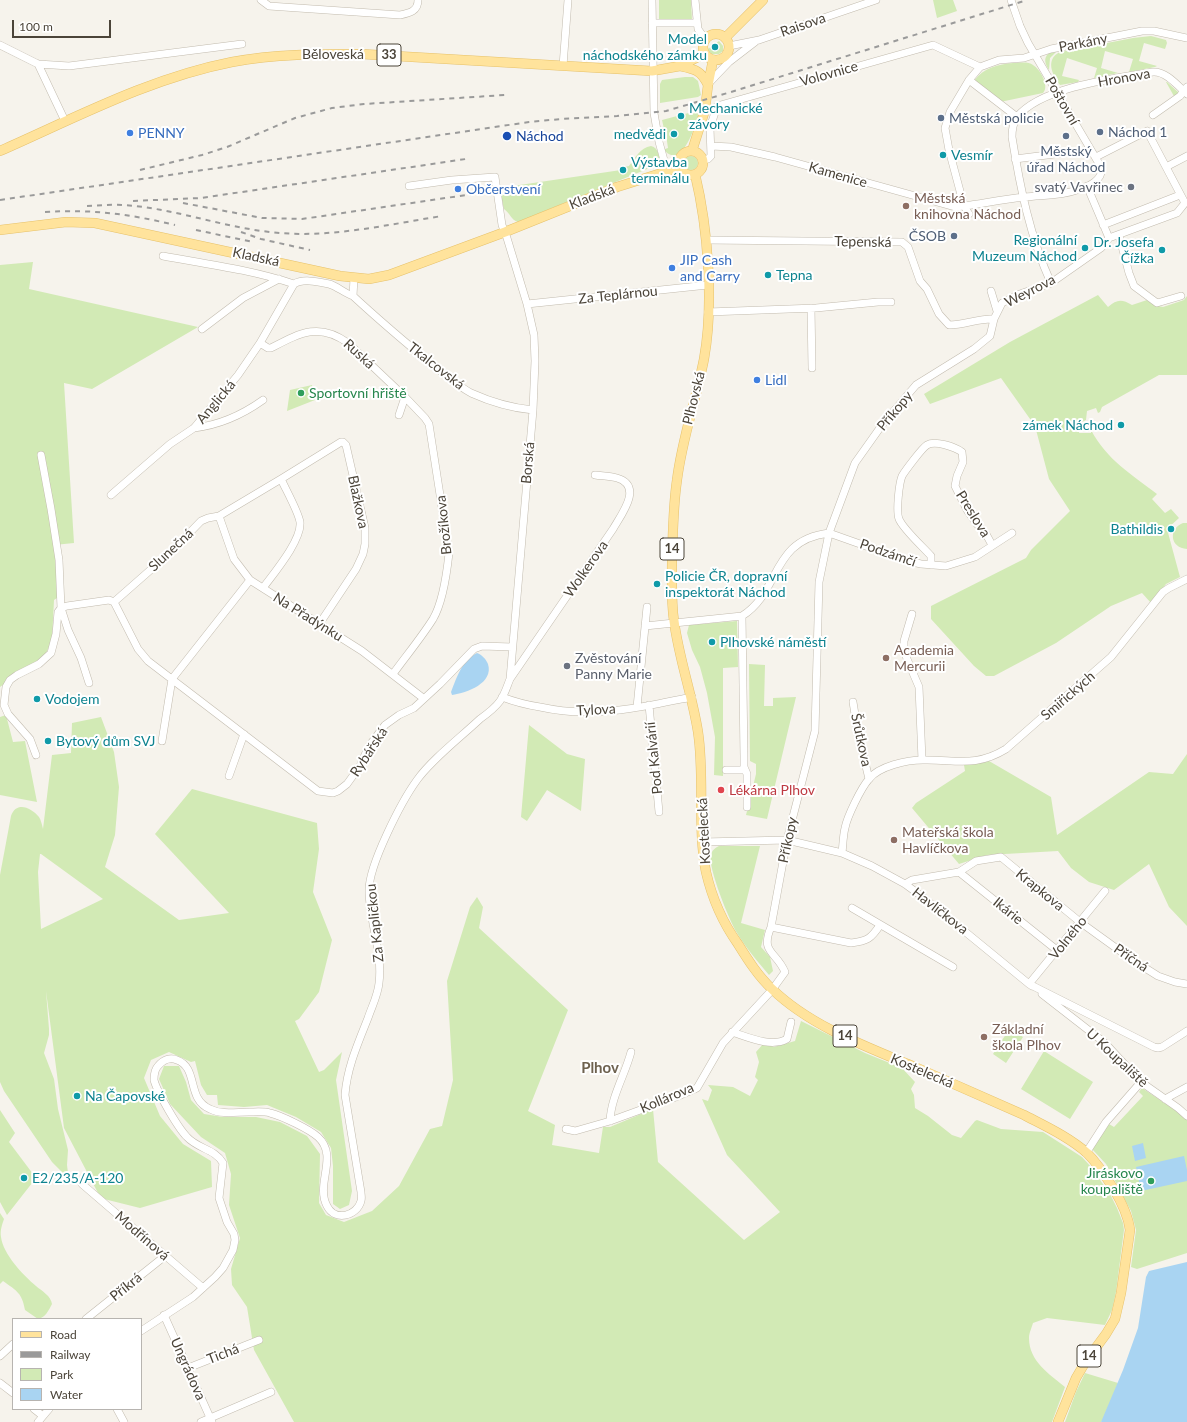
<!DOCTYPE html>
<html>
<head>
<meta charset="utf-8">
<style>
	body { margin:0 }
	#map { position:relative; width:1187px; height:1422px; overflow:hidden; background:#f6f3ec; font-family:Lato,sans-serif }
	canvas { display:block }
	.legend { position:absolute; left:12px; top:1318px; width:130px; height:92px; box-sizing:border-box; background:#fff; border:1px solid #b7b4b0; margin:0; padding:5px 7px; list-style:none; font-size:12px; color:#4b4439 }
	.legend li { display:flex; align-items:center; gap:8px; height:20px }
	.legend b { width:20px; border:1px solid #b7b4b0 }
	.scale { position:absolute; left:12px; top:20px; width:99px; height:18px; box-sizing:border-box; border:2px solid #4b4439; border-top:0; padding-left:5px; font-size:12px; line-height:14px; white-space:nowrap; color:#4b4439; -webkit-text-stroke:3px #fff; paint-order:stroke }
</style>
</head>
<body>
<div id="map">
<canvas width="1187" height="1422"></canvas>
<ul class="legend">
<li><b style="height:5px;background:#ffe39c"></b>Road</li>
<li><b style="height:5px;background:#9a9a9a"></b>Railway</li>
<li><b style="height:11px;background:#d2eab5"></b>Park</li>
<li><b style="height:11px;background:#a9d4f2"></b>Water</li>
</ul>
<div class="scale">100 m</div>
</div>
<script>
const g = document.querySelector('canvas').getContext('2d');
g.lineJoin = 'round';
function paint(path, color) { g.fillStyle = color; g.fill(path, 'evenodd'); }
function strokePath(path, color, width, dash) { g.strokeStyle = color; g.lineWidth = width; g.lineCap = dash ? 'butt' : 'round'; g.setLineDash(dash || []); g.stroke(path); }
function drawText(font, color, halo, rows, align = 'center') {
  g.font = font + ' Lato,sans-serif'; g.lineWidth = 4; g.setLineDash([]); g.textBaseline = 'middle'; g.strokeStyle = halo; g.fillStyle = color; for (const [text, x, y, turn = 0] of rows) {
    g.save(); g.translate(x, y); g.rotate((+turn || 0) * Math.PI / 180); g.textAlign = isNaN(turn) ? turn : align; if (halo) g.strokeText(text, 0, 0); g.fillText(text, 0, 0); g.restore();
  }
}
const green = new Path2D(`
	M659,0h32l1,21 -33,-1z
	M933,0h20l4,11 -20,7z
	M1151,36l15,4 1,3 -2,6 -21,-6 -5,18 18,5 -2,1 -26,5 4,-13 -28,-8 -4,17 17,5 -24,5 3,-10 -30,-10 -5,18 17,4 -1,2 -18,3c-8,-10 -15,-26 0,-33l73,-14z
	M719,41l4,5v5l-4,3h-8l-3,-5z
	M1056,52l-6,6 -1,12c-4,-6 -6,-12 0,-17z
	M1013,63c6,0 15,-2 20,2 7,4 17,21 10,28l-43,9 -26,-21c9,-13 25,-17 39,-18z
	M685,77h8l5,4 3,14 -3,2 -38,6v-19l2,-4z
	M1166,82h1l12,11 -4,5z
	M700,110c-3,11 -17,60 -35,41v-2l3,-1c-1,-10 -4,-18 -6,-28z
	M651,146c8,2 10,12 6,19l-139,57c-7,-2 -8,-9 -14,-13 -2,-9 -5,-16 2,-22l115,-17 2,-3 6,-1c6,-8 11,-18 22,-20z
	M684 163a7 7 0 1 1 14 0a7 7 0 1 1-14 0Z
	M33,262l-4,27 169,38 -106,62 -28,-6 10,160 -20,2c3,15 6,38 3,53l-3,2 -2,41 -8,16 -27,17 -17,13v-422z
	M1187,281v94h-28l-57,32 -2,5 -2,1 -2,-5 -9,3 -1,9 -6,3 -1,10h12v-3c16,30 40,44 66,64l-5,5 13,14 6,-4 8,9 -12,11 13,48 -14,7 -15,19 -9,-10 -31,13 -55,37 -62,33h-8l-12,-10 -43,-47v-13l95,-48 5,-8 39,-39 -21,-32 -14,-53 -34,-48 -71,26 -6,-10 86,-52 88,-47 10,12c9,-8 14,-8 24,-2l15,-5 7,5 9,2 21,-7 3,-4z
	M312,385l3,15 -28,11 3,-21z
	M1183,523h4v26c-17,-1 -19,-20 -4,-26z
	M737,621l1,46 -15,1v108l-9,-1 1,-38 -8,-44 -7,-26 -8,-17 -5,-17 2,-8z
	M749,664l16,1 -1,41h9v-8l23,-1 -29,122 -21,-4 10,-41v-10l-6,-3z
	M6,715l7,27 12,-1 12,61 -37,-7v-78z
	M101,717l13,35 5,35 -4,48 -10,32 74,53 50,-7 -74,-79 37,-45 125,34 2,26 -6,43 19,48 -13,52 -20,27 -4,2 24,51 5,-2 18,-18 -6,28 16,111 -3,14 -9,4 -7,-5v-38l-2,-18 -10,-16 -25,-15 -29,-12 -23,2 -26,-2 -1,-10h-10l-6,-10 -6,-24 -4,1 -22,-10 -18,8 -7,18 16,38 23,28 28,17 1,26 -72,21 -36,-9 -6,-6 -34,-65 -18,-137 3,38v6l-5,18 10,26 4,30 10,41 -1,15 1,8 -2,3 -14,-14 -48,-71 -4,-9v-207l11,-59c5,-15 20,-9 28,1 2,3 3,8 4,12l9,-74 19,-2 1,-30zM40,854h1l62,45 -62,30 -3,-57z
	M529,725l38,29 18,5 -4,52 -34,-21 -20,31 -6,-4z
	M1187,754v172l-18,-19 -20,-43 -35,26 -25,-8 -18,-14 -13,-17 -71,4 -28,9 -47,-56 4,-5 49,-32 -1,-6 25,-4 62,36 6,38 92,-63 24,2z
	M719,846h41l-19,77 24,7 -4,17 9,10 3,14 -4,4c-11,-13 -23,-27 -32,-42 -7,-11 -30,-67 -26,-78 1,-5 4,-7 8,-9z
	M477,897l6,10 -4,21 89,82 -40,101 27,14 -3,20 47,8 4,-26h7l43,-18 5,53 86,78 36,-28 -53,-57 -25,-56 6,2 4,-11 -4,-5 25,2 17,9 8,-16 -3,-3 4,-15 -3,-10 8,-9 10,4 21,-6 6,-20 64,32 37,15 13,14 -4,7 3,6 1,13 13,8 24,19 9,3 14,-17 2,-1 24,9 42,3 39,25 10,11 19,28 6,12 6,15 1,7 -8,62 -4,18 -7,15 -58,-7 -14,5c-1,4 -4,10 -4,15 0,23 20,36 36,49l-13,35h-758l-40,-72 -7,-43 -15,-22 -1,-16 9,-31 -11,-33 2,-31 -6,-21 -24,-16 -31,-33 -11,-25 5,-13h15l7,16 5,18 13,14 19,3h33l24,5 27,14 13,18 -1,49 7,12 18,7 28,-11 27,-25 31,-57 12,-3 11,-46 -6,-99 23,-74z
	M1010,1028l13,9 -17,26 -13,-9z
	M1044,1051l49,31 -23,37 -49,-30z
	M1142,1088l39,26 6,5v134l-50,16 -6,-2 5,-37 -5,-19 -25,-47 -14,-15 17,-25 5,3 29,-31 -4,-4z
	M0,1110l15,23 -6,9 27,36 -29,37 -7,-13z
	M0,1213l4,6c-2,6 -4,11 -3,18 2,17 22,38 35,49 6,5 15,10 16,18 -3,6 -7,14 -14,15l-13,-9c-3,-17 -8,-19 -22,-29l-3,3z
	M1085,1373l33,10 -14,35 -3,4h-36l11,-30z`);
const water = new Path2D(`
	M477,653c5,2 9,6 11,11 6,19 -21,29 -36,31l-1,-3c6,-15 11,-32 26,-39z
	M1143,1143l3,15 -11,3 -3,-15z
	M1184,1156l3,14v11l-46,10 -5,-24z
	M1187,1262v160h-86l22,-52 15,-42 8,-51 3,-6z`);
const minor = new Path2D(`
	M261,0l8,6 131,9c10,-2 18,-4 18,-15
	M652,0l2,113 5,29 8,29
	M695,0l3,29 7,10
	M652,23h45
	M0,45l38,19 31,2 173,-22
	M729,46l30,-6 117,-40
	M38,64l27,57
	M563,66l5,-66
	M969,80l48,37
	M708,84l21,-22 26,-20
	M1153,115l27,-19 7,-9
	M711,146l20,1 44,10 180,50 9,-1c21,-3 41,-7 61,-9 17,-2 36,-1 52,-7 11,-3 27,-10 24,-23l-73,-124 -8,-17 -9,-26
	M1015,159l48,-6
	M702,160l6,-1 3,-3 -1,-28 7,-22 216,-61 47,22
	M1166,167l21,-11
	M1087,186l22,52
	M969,214l-5,-8 -15,-56 -4,-22 5,-16 19,-32 11,-13 19,-7 25,-2 27,-9 91,-18h12l33,7
	M1103,225l77,-30
	M1119,235l10,38 5,13 23,17 24,-7
	M706,240l196,2 6,5 12,34 7,8 12,25 10,11c16,0 30,-7 45,-6
	M163,256c44,8 89,14 131,28 9,-6 25,-2 35,0 8,2 15,9 24,12l1,-18
	M1051,283c-21,-46 -31,-96 -39,-146 0,-7 1,-14 5,-20 24,-30 99,-39 136,-45 13,-1 25,14 34,22
	M991,291l6,20
	M353,296c26,24 53,47 81,70 12,9 24,20 37,27 20,9 40,15 62,17
	M527,304l181,-19
	M811,308l1,60
	M708,312l108,-4 62,-6h13
	M202,329l41,-31 36,-19
	M260,343l8,5h3c29,-15 48,-26 77,-5l57,54 -6,18
	M194,428c26,-3 48,-13 69,-28
	M41,455l10,54 8,51 2,48 7,22 13,28 8,25
	M111,495l59,-51 24,-16 44,-53 22,-32 34,-59
	M219,516l15,43 16,21 112,71 61,47
	M931,565v-9c-8,-9 -28,-27 -32,-37 -3,-8 0,-35 3,-43 3,-5 20,-28 25,-31 8,-5 28,2 35,7l1,10 -6,14 -2,10 12,24 9,13 10,11 6,11
	M263,588c11,-15 39,-48 37,-66 -2,-11 -14,-32 -19,-43
	M114,602l24,47 10,12 170,130 15,2 5,-2 9,-7 13,-18 9,-20 16,-21 14,-10 15,-7 26,-24 34,-35 8,-3 30,1
	M114,602l58,-51 29,-30 7,-3 11,-2 62,-37 60,-37h2l3,3 19,83v16l-2,10 -7,15 -36,54
	M912,614l-8,27v7l3,11 12,28 3,73
	M742,616l2,141v10l3,7v33
	M645,626l97,-10c39,-24 28,-76 87,-83l79,28 13,3 25,2 29,-9 37,-24
	M393,674c13,-18 28,-36 40,-55 10,-17 14,-47 16,-66l-20,-129 -4,-6 -20,-21
	M510,679l103,-150c8,-14 31,-43 4,-51 -7,-2 -15,-2 -22,-3
	M502,697c13,5 25,8 38,10 14,3 28,5 43,5 34,1 74,-8 109,-15
	M853,702l5,31 11,46
	M649,705l10,107
	M637,707l10,-100
	M162,741l10,-62 78,-99
	M36,755l-6,-16 -22,-25 -4,-9 2,-18 4,-7 7,-5 22,-11 12,-11 5,-19 2,-22 3,-4 6,-2 42,-6 5,2
	M726,770h19
	M229,776l15,-42
	M703,842l84,-2 55,13 30,13 33,18 19,14 105,86 125,63 4,1 4,-1 25,-16
	M842,853c1,-8 1,-17 3,-25 2,-11 16,-40 24,-49 10,-13 38,-19 54,-19 32,-1 52,8 83,-11l105,-92 52,-65 6,-4 18,-9
	M959,872l99,79
	M905,884l7,-4 47,-8 17,-11 25,-4 79,65 54,39 24,15 17,6 12,2
	M852,908l101,59
	M880,925c-9,14 -13,16 -29,18l-80,-16 16,-87 28,-109 4,-149 10,-49 26,-70 27,-38 34,-40 58,-36 16,-13 4,-17 8,-16 15,-8 34,-12 50,-35 8,-10 68,-25 8,-10 -38,-72 -51,26
	M1032,986l-3,-2 76,-93
	M1042,994l63,49 36,39 37,26 9,8
	M732,1032c16,5 39,16 55,7l4,-17
	M1165,1099l22,-12
	M610,1121c1,-24 15,-46 21,-69
	M566,1129l9,2 35,-10 66,-24 21,-9 26,-45 49,-53 13,-18c-9,-21 -25,-19 -14,-45
	M1086,1153l20,-31 35,-40
	M82,1184l121,104
	M164,1315l48,107
	M86,1319l79,-63
	M141,1331l52,-34 22,-20 8,-9 10,-18 2,-10 -1,-6 -7,-12 -8,-24 4,-35c-8,-14 -25,-14 -36,-26 -9,-9 -30,-45 -33,-57 0,-5 1,-11 4,-14 5,-6 12,-9 19,-6 22,8 9,39 33,49 12,6 26,3 39,3 6,0 15,-1 21,1 12,3 39,16 48,24 21,19 -3,47 9,69 8,16 30,10 34,-5 1,-3 0,-6 0,-9l-16,-97c2,-27 13,-52 23,-77 4,-12 10,-23 11,-35 4,-31 -10,-62 -10,-93 0,-25 32,-88 48,-110 15,-21 44,-43 63,-61 7,-5 15,-11 20,-18 5,-7 7,-15 10,-22l23,-269 2,-49 -1,-26 -7,-31 -20,-66 -5,-13 -7,-48 -43,3 -43,6
	M0,1356l13,-12
	M188,1368l71,-28
	M0,1383l13,10
	M34,1409l9,7
	M117,1409l7,13
	M38,1422l11,-13
	M201,1422l70,-30`);
const major = new Path2D(`
	M703 47a13 13 0 1 1 26 0a13 13 0 1 1-26 0Z
	M725,38l38,-38
	M680,66c14,3 21,4 28,19
	M0,151c75,-33 150,-73 232,-89 43,-8 86,-8 129,-8l291,17 28,-5 24,-12
	M692,151l13,-41 3,-25 5,-25
	M679 163a12 12 0 1 1 24 0a12 12 0 1 1-24 0Z
	M695,174c13,54 19,130 9,185 -8,41 -22,80 -27,121 -4,27 -4,53 -5,79 0,21 -1,42 2,62 5,38 18,73 24,111 7,46 -1,95 8,140 6,26 17,51 32,72 10,16 20,32 34,45 38,37 95,58 143,78 36,16 72,32 109,48 21,11 45,22 63,38 10,10 18,22 26,35 8,13 15,26 17,42l-9,63 -6,26 -9,15 -20,27 -10,17 -18,44
	M0,230l66,-8 29,1 245,53 29,3 20,-4 116,-43 112,-45 64,-20`);
const rail = new Path2D(`
	M140,170l62,-15 25,-8 68,-29 37,-10 32,-4 141,-9
	M0,200l529,-78 32,-3 56,-3 49,-5 65,-19 296,-92
	M133,201l68,-3 265,-39
	M183,203l79,15 40,1 178,-26
	M87,206c16,-1 32,-2 48,0 46,5 89,21 135,26 57,7 115,-7 172,-16
	M45,212c48,-3 84,2 130,13
	M196,230l57,12
	M241,232l20,7 49,11`);
const markers = [
	[715,47,4,"#0f9aa8"],
	[681,116,4,"#0f9aa8"],
	[941,118,4,"#5c6f8a"],
	[1100,132,4,"#5c6f8a"],
	[130,133,4,"#3f7fe0"],
	[674,134,4,"#0f9aa8"],
	[507,136,5,"#1a4fb4"],
	[1066,136,4,"#5c6f8a"],
	[943,155,4,"#0f9aa8"],
	[623,170,4,"#0f9aa8"],
	[1131,187,4,"#6b7280"],
	[458,189,4,"#3f7fe0"],
	[906,206,4,"#8d6e63"],
	[954,236,4,"#5c6f8a"],
	[1085,248,4,"#0f9aa8"],
	[1162,250,4,"#0f9aa8"],
	[672,268,4,"#3f7fe0"],
	[768,275,4,"#0f9aa8"],
	[757,380,4,"#3f7fe0"],
	[301,393,4,"#2e9e5b"],
	[1121,425,4,"#0f9aa8"],
	[1171,529,4,"#0f9aa8"],
	[657,584,4,"#0f9aa8"],
	[712,642,4,"#0f9aa8"],
	[886,658,4,"#8d6e63"],
	[567,666,4,"#6b7280"],
	[37,699,4,"#0f9aa8"],
	[48,741,4,"#0f9aa8"],
	[721,790,4,"#e0444e"],
	[894,840,4,"#8d6e63"],
	[984,1037,4,"#8d6e63"],
	[77,1096,4,"#0f9aa8"],
	[24,1178,4,"#0f9aa8"],
	[1151,1181,4,"#2e9e5b"]
];
const shields = [
	[389,55,24],
	[672,549,24],
	[845,1036,24],
	[1089,1356,24]
];
const shieldNames = [
	["33",389,55],
	["14",672,549],
	["14",845,1036],
	["14",1089,1356]
];
const streetNames = [
	["Raisova",803,25,-19],
	["Parkány",1083,43,-11],
	["Běloveská",333,54],
	["Volovnice",829,74,-16],
	["Hronova",1124,78,-10],
	["Poštovní",1062,101,60],
	["Kamenice",838,175,16],
	["Kladská",592,197,-21],
	["Tepenská",863,242,1],
	["Kladská",256,257,12],
	["Weyrova",1030,291,-27],
	["Za Teplárnou",618,295,-6],
	["Ruská",359,354,42],
	["Tkalcovská",436,366,38],
	["Plhovská",694,398,-76],
	["Anglická",216,402,-50],
	["Příkopy",895,411,-50],
	["Borská",528,463,-85],
	["Blažkova",358,502,78],
	["Preslova",973,514,58],
	["Brožíkova",444,525,-96],
	["Slunečná",171,550,-43],
	["Podzámčí",888,553,19],
	["Wolkerova",586,569,-55],
	["Na Přadýnku",308,617,32],
	["Smiřických",1068,696,-41],
	["Tylova",596,710,-3],
	["Šrůtkova",861,740,78],
	["Rybářská",369,752,-57],
	["Pod Kalvárií",654,758,-96],
	["Kostelecká",704,831,-93],
	["Příkopy",788,840,-78],
	["Krapkova",1040,890,39],
	["Havlíčkova",940,911,38],
	["Ikárie",1008,911,39],
	["Za Kapličkou",375,923,-96],
	["Volného",1068,938,-51],
	["Příčná",1131,958,34],
	["U Koupaliště",1117,1058,43],
	["Kostelecká",922,1071,23],
	["Kollárova",667,1098,-23],
	["Modřínová",142,1236,41],
	["Příkrá",126,1287,-39],
	["Tichá",223,1354,-21],
	["Ungrádova",188,1369,66]
];
const cultureNames = [
	["Model",707,39,"right"],
	["náchodského zámku",707,55,"right"],
	["Mechanické",689,108],
	["závory",689,124],
	["medvědi",666,134,"right"],
	["Vesmír",951,155],
	["Výstavba",631,162],
	["terminálu",631,178],
	["Regionální",1077,240,"right"],
	["Muzeum Náchod",1077,256,"right"],
	["Dr. Josefa",1154,242,"right"],
	["Čížka",1154,258,"right"],
	["Tepna",776,275],
	["zámek Náchod",1113,425,"right"],
	["Bathildis",1163,529,"right"],
	["Policie ČR, dopravní",665,576],
	["inspektorát Náchod",665,592],
	["Plhovské náměstí",720,642],
	["Vodojem",45,699],
	["Bytový dům SVJ",56,741],
	["Na Čapovské",85,1096],
	["E2/235/A-120",32,1178]
];
const serviceNames = [
	["Městská policie",949,118],
	["Náchod 1",1108,132],
	["Městský",1066,151,"center"],
	["úřad Náchod",1066,167,"center"],
	["ČSOB",946,236,"right"]
];
const shopNames = [
	["PENNY",138,133],
	["Občerstvení",466,189],
	["JIP Cash",680,260],
	["and Carry",680,276],
	["Lidl",765,380]
];
const transitNames = [
	["Náchod",516,136]
];
const worshipNames = [
	["svatý Vavřinec",1123,187],
	["Zvěstování",575,658,"left"],
	["Panny Marie",575,674,"left"]
];
const educationNames = [
	["Městská",914,198],
	["knihovna Náchod",914,214],
	["Academia",894,650],
	["Mercurii",894,666],
	["Mateřská škola",902,832],
	["Havlíčkova",902,848],
	["Základní",992,1029],
	["škola Plhov",992,1045]
];
const leisureNames = [
	["Sportovní hřiště",309,393],
	["Jiráskovo",1143,1173,"right"],
	["koupaliště",1143,1189,"right"]
];
const healthNames = [
	["Lékárna Plhov",729,790]
];
const neighbourhoodNames = [
	["Plhov",600,1068]
];
paint(green, '#d2eab5');
paint(water, '#a9d4f2');
strokePath(minor, '#c2bbae', 8);
strokePath(major, '#e6c16a', 10);
strokePath(minor, '#fff', 7);
strokePath(major, '#ffe39c', 9);
strokePath(rail, '#9a9a9a', 2, [5, 5]);
for (const [x, y, r, color] of markers) { const dot = new Path2D(); dot.arc(x, y, r, 0, 2 * Math.PI); g.fillStyle = color; g.fill(dot); strokePath(dot, '#fff', 1.5); }
for (const [x, y, w] of shields) { const box = new Path2D(); box.roundRect(x - w / 2, y - 11, w, 22, 3); g.fillStyle = '#fff'; g.fill(box); strokePath(box, '#4b4439', 1); }
drawText('bold 13px', '#4b4439', null, shieldNames);
drawText('14px', '#4b4439', '#fff', streetNames);
drawText('14px', '#0d838f', '#fff', cultureNames, 'left');
drawText('14px', '#4e5e75', '#fff', serviceNames, 'left');
drawText('14px', '#366cbe', '#fff', shopNames, 'left');
drawText('14px', '#164399', '#fff', transitNames, 'left');
drawText('14px', '#5b616d', '#fff', worshipNames, 'right');
drawText('14px', '#785e54', '#fff', educationNames, 'left');
drawText('14px', '#27864d', '#fff', leisureNames, 'left');
drawText('14px', '#be3a42', '#fff', healthNames, 'left');
drawText('bold 15px', '#6e6250', '#fff', neighbourhoodNames);
</script>
</body>
</html>
